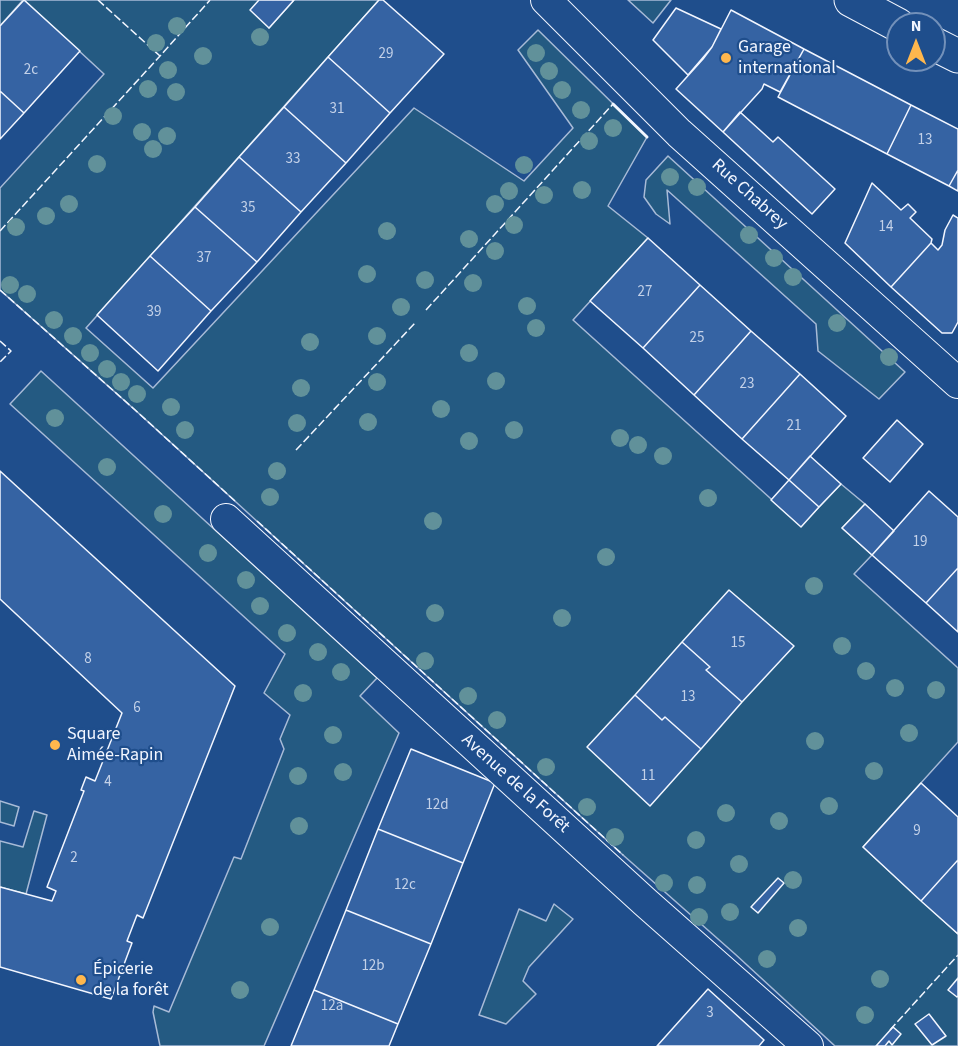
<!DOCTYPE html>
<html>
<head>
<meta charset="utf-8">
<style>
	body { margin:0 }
	#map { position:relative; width:958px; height:1046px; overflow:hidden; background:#1f4e8c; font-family:"Source Sans 3",sans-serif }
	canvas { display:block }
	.north { position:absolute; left:886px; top:12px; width:60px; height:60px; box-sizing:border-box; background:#1f4e8c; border:2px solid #7391ba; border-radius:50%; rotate:0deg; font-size:16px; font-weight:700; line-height:24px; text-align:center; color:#f2f6ff }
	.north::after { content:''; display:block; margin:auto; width:21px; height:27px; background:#ffb74d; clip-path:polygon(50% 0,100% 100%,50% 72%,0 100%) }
</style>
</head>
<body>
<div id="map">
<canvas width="958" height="1046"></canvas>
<div class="north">N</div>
</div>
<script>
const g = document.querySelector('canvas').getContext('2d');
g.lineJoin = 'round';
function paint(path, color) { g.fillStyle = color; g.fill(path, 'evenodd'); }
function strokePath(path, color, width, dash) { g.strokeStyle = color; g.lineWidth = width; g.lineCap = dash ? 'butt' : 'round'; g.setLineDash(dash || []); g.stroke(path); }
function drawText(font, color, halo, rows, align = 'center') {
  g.font = font + ' "Source Sans 3",sans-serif'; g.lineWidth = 4.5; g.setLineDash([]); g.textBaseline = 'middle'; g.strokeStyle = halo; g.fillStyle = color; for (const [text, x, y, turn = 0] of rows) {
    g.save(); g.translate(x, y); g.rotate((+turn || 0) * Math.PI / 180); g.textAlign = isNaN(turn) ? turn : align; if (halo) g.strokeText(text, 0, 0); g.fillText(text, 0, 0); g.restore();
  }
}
const green = new Path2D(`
	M0,0h23l-23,26z
	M24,0h235l10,28 25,-28h85l-293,328 67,60 261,-280 110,73 49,-53 -55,-78 20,-20 109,107 -39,69 40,32 -75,82 228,206 40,-42 24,20 -23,24 30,27 -18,19 104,94v74l-95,105 95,87v112h-123l-100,-92 -112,-99 -489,-446 -134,-119v-102l104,-114z
	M628,0h43l-18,23z
	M668,156l237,216 -26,27 -61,-48 -2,-27 -149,-134 3,34 -14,-10 -12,-17 2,-17z
	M41,371l336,307 -17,18 39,37 -135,313h-104l-7,-34 1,-6 15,6 65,-155 7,2 43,-110 -4,-10 10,-24 -26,-22 21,-39 -275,-250z
	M0,801l19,6 -5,19 -14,-4z
	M34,811l13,4 -21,79 -26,-7v-46l23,6z
	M554,904l19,15 -44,48 -6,14 13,13 -30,30 -27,-9 40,-106 27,12z`);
const building = new Path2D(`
	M24,0l56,51 -56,62 -24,-22v-65z
	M259,0h35l-25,28 -19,-18z
	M379,0h4l61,54 -54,59 -62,-56z
	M676,8l45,21 -9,18 -24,28 -35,-35z
	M731,10l73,39 -24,43 -16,-8 -2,5 -39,43 -47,-43 27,-30 9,-12z
	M804,49l107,56 -24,49 -109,-57z
	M328,57l62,56 -44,50 -62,-56z
	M0,91l24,22 -24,26z
	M911,105l47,24v41l-9,16 -62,-32z
	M284,107l62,56 -45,49 -62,-55z
	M740,112l33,30 5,-5 57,52 -23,25 -89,-82z
	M239,157l62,55 -44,50 -62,-55z
	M958,170v21l-9,-5z
	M872,183l29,27 7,-6 8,8 -6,6 22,21 -1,4 -40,44 -46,-44z
	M195,207l62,55 -46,49 -61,-55z
	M953,215l5,3v104l-6,11h-10l-51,-46 40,-44 7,7 4,-5 3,-15z
	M648,238l52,47 -57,63 -53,-47z
	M150,256l61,55 -53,60 -61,-56z
	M700,285l51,46 -57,64 -51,-47z
	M751,331l49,43 -58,65 -48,-44z
	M800,374l46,42 -57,64 -47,-41z
	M897,420l26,24 -33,38 -27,-24z
	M810,456l31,28 -22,23 -30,-27z
	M0,471l235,215 -92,232 -6,-3 -10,26 5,2 -21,56 -111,-32v-80l52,14 4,-10 -9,-4 37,-96 -3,-1 5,-13 9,4 27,-68 -122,-114z
	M789,480l30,27 -18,20 -30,-27z
	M929,491l29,26v51l-32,35 -54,-48z
	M865,504l29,27 -22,24 -30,-27z
	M958,568v64l-32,-29z
	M729,590l65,56 -52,56 -36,-32 4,-3 -28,-25z
	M682,642l28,25 -4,3 36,32 -41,47 -36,-32 -3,3 -27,-25z
	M635,695l27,25 3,-3 36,32 -51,57 -63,-59z
	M411,749l84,34 -32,80 -85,-34z
	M921,783l37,34v43l-37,41 -58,-54z
	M378,829l85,34 -32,81 -85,-34z
	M958,860v74l-37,-33z
	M778,878l6,5 -26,30 -7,-6z
	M346,910l85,34 -33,80 -84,-34z
	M958,978v18l-1,1 -9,-7z
	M708,989l56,51 -5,6h-102z
	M314,990l84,34 -9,22h-98z
	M929,1014l17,22 -14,9 -17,-21z
	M893,1027l8,7 -9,11 -3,-4 -4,5h-9z`);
const street = new Path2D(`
	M546,0l133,133 279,250
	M226,519l419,383 163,144`);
const secondary = new Path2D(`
	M851,0l47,25
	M934,44l24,12`);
const fence = new Path2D(`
	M98,0l62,56 50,-56
	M0,231l160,-175
	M0,290l134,119 101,92
	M426,310l187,-206
	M0,341l11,10 -11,11
	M296,450l119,-127
	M257,521l366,334
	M890,1030l68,-75`);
const wall = new Path2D(`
	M613,104l34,33`);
const trees = [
	[177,26],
	[260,37],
	[156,43],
	[536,53],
	[203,56],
	[168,70],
	[549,71],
	[148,89],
	[562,90],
	[176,92],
	[581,110],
	[113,116],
	[613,128],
	[142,132],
	[167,136],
	[589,141],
	[153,149],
	[97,164],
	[524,165],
	[670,177],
	[697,187],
	[582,190],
	[509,191],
	[544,195],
	[69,204],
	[495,204],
	[46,216],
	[514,225],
	[16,227],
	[387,231],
	[749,235],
	[469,239],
	[495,251],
	[774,258],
	[367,274],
	[793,277],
	[425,280],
	[473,283],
	[10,285],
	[27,294],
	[527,306],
	[401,307],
	[54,320],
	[837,323],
	[536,328],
	[73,336],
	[377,336],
	[310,342],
	[90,353],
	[469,353],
	[889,357],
	[107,369],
	[496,381],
	[121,382],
	[377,382],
	[301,388],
	[137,394],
	[171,407],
	[441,409],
	[55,418],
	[368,422],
	[297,423],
	[185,430],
	[514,430],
	[620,438],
	[469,441],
	[638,445],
	[663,456],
	[107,467],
	[277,471],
	[270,497],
	[708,498],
	[163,514],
	[433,521],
	[208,553],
	[606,557],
	[246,580],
	[814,586],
	[260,606],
	[435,613],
	[562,618],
	[287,633],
	[842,646],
	[318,652],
	[425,661],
	[866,671],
	[341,672],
	[895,688],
	[936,690],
	[303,693],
	[468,696],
	[497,720],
	[909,733],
	[333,735],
	[815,741],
	[546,767],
	[874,771],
	[343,772],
	[298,776],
	[829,806],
	[587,807],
	[726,813],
	[779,821],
	[299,826],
	[615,837],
	[696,840],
	[739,864],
	[793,880],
	[664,883],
	[697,885],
	[730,912],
	[699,917],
	[270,927],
	[798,928],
	[767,959],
	[880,979],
	[240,990],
	[865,1015]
];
const markers = [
	[726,58,6,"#ffb74d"],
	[55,745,6,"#ffb74d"],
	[81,980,6,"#ffb74d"]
];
const numberNames = [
	["29",386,55],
	["2c",31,71],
	["31",337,110],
	["13",925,141],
	["33",293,160],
	["35",248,209],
	["14",886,228],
	["37",204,259],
	["27",645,293],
	["39",154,313],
	["25",697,339],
	["23",747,385],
	["21",794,427],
	["19",920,543],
	["15",738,644],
	["8",88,660],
	["13",688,698],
	["6",137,709],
	["11",648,777],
	["4",108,783],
	["12d",437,806],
	["9",917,832],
	["2",74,859],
	["12c",405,886],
	["12b",373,967],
	["12a",332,1007],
	["3",710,1014]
];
const poiNames = [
	["Garage",738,48],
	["international",738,69],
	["Square",67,735],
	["Aimée-Rapin",67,756],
	["Épicerie",93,970],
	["de la forêt",93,991]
];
const streetNames = [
	["Rue Chabrey",749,195,42],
	["Avenue de la Forêt",515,784,42]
];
paint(green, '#245a82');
strokePath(green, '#a8bbd7', 1.5);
paint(building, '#3563a3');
strokePath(building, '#f2f6ff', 1.5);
strokePath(street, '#f2f6ff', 32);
strokePath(secondary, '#f2f6ff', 35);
strokePath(street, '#1f4e8c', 30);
strokePath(secondary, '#1f4e8c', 33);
strokePath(fence, '#f2f6ff', 1.5, [8, 3]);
strokePath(wall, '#f2f6ff', 3);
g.fillStyle = '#61919a';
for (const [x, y] of trees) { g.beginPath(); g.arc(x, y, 9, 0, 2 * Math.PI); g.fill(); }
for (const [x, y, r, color] of markers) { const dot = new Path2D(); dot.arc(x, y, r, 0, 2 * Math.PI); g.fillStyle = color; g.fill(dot); strokePath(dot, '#1f4e8c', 2); }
drawText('15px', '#c3d1e8', null, numberNames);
drawText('18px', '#f2f6ff', '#1f4e8c', poiNames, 'left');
drawText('18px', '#f2f6ff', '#1f4e8c', streetNames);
</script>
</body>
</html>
